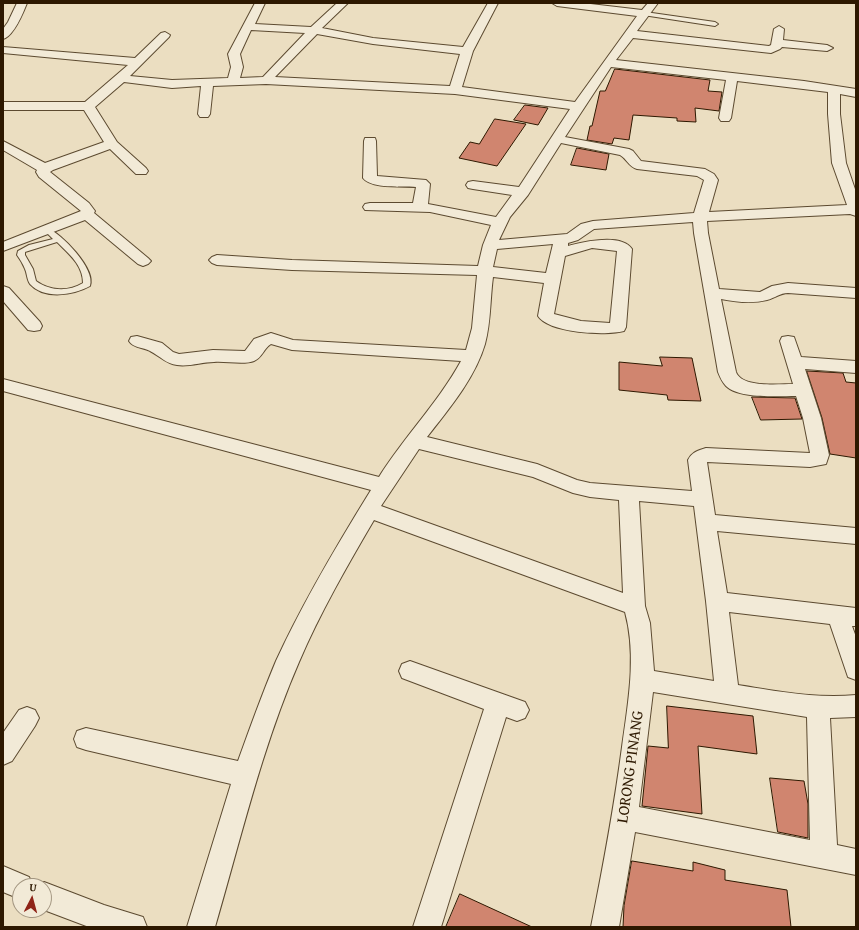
<!DOCTYPE html>
<html>
<head>
<meta charset="utf-8">
<style>
	body { margin:0 }
	#map { position:relative; width:859px; height:930px; overflow:hidden; background:#ebdec1; font-family:"Gentium Book Plus",serif }
	canvas { display:block }
	.frame { position:absolute; inset:0; border:4px solid #2d1800; pointer-events:none }
	.north { position:absolute; left:12px; top:878px; width:40px; height:40px; box-sizing:border-box; background:#f2ead7; border:1px solid #a39681; border-radius:50%; rotate:6deg; font-size:11px; font-weight:700; line-height:16px; text-align:center; color:#2d1800 }
	.north::after { content:''; display:block; margin:auto; width:14px; height:18px; background:#8f2418; clip-path:polygon(50% 0,100% 100%,50% 72%,0 100%) }
</style>
</head>
<body>
<div id="map">
<canvas width="859" height="930"></canvas>
<div class="frame"></div>
<div class="north">U</div>
</div>
<script>
const g = document.querySelector('canvas').getContext('2d');
g.lineJoin = 'round';
function paint(path, color) { g.fillStyle = color; g.fill(path, 'evenodd'); }
function strokePath(path, color, width, dash) { g.strokeStyle = color; g.lineWidth = width; g.lineCap = dash ? 'butt' : 'round'; g.setLineDash(dash || []); g.stroke(path); }
function drawText(font, color, halo, rows, align = 'center') {
  g.font = font + ' "Gentium Book Plus",serif'; g.lineWidth = 3.5; g.setLineDash([]); g.textBaseline = 'middle'; g.strokeStyle = halo; g.fillStyle = color; for (const [text, x, y, turn = 0] of rows) {
    g.save(); g.translate(x, y); g.rotate((+turn || 0) * Math.PI / 180); g.textAlign = isNaN(turn) ? turn : align; if (halo) g.strokeText(text, 0, 0); g.fillText(text, 0, 0); g.restore();
  }
}
const building = new Path2D(`
	M615,69l95,11 -2,11 14,1 -3,19 -24,-3 1,14 -19,-1v-3l-44,-3 -4,25 -15,-2 -2,6 -25,-4 3,-14h2l8,-35h5z
	M525,105l23,3 -10,17 -24,-5z
	M495,119l31,5 -29,42 -38,-8 11,-16 9,2z
	M577,148l32,6 -3,16 -35,-5z
	M660,357l32,1 9,43 -33,-1 -1,-5 -48,-5v-28l43,4z
	M807,371l36,2 3,9 10,1v75l-26,-4 -8,-36z
	M752,397l43,1 7,21 -41,1z
	M667,706l86,10 4,38 -59,-8 4,68 -60,-8 6,-60 20,2z
	M770,778l34,3 4,23v34l-30,-6z
	M632,861l61,10v-9l32,8v10l62,10 4,37h-168l1,-21z
	M460,894l72,33h-86z`);
const lane = new Path2D(`
	M645,12l70,10 3,2 -3,2 -72,-11v-2z
	M47,228c14,5 49,41 43,58 -16,9 -46,14 -60,-2 -3,-4 -3,-11 -5,-15 -2,-5 -5,-10 -8,-14l1,-4 11,-6 24,-6 -9,-9zM57,242c12,12 26,23 26,41 -15,9 -33,8 -47,-2l-3,-12 -8,-14v-3z`);
const street = new Path2D(`
	M17,3h10c-4,10 -13,33 -24,36v-10l5,-7z
	M255,3h10l-10,21 56,3 26,-24h11l-26,25 51,10 90,9 25,-44h10l-25,48 -11,36 113,15 62,-86 -80,-10 -5,-3h30l60,7 6,-7h10l-21,28 132,15 2,-1 3,-16 5,-3 5,3 -1,11 44,5 6,3 -6,3 -45,-4 -2,2 -9,4 -138,-15 -17,22 188,21 52,8v8l-16,-3v20l6,49 10,29v24l-6,-2 -143,7 1,12 11,56 41,3 12,-6 16,-3 68,5v10l-68,-5c-8,0 -13,5 -21,7 -15,4 -31,2 -46,-1l15,73c6,16 42,12 57,12l-13,-43 2,-4 6,-1 6,1 7,20 55,4v12l-51,-4 16,49 8,37 -3,9 -16,3 -103,-5 8,53 141,13v16l-139,-13 10,62 129,15v18h-4l4,11v43l-8,-3 -18,-53 -101,-12 9,73c39,6 78,14 118,10v22l-26,1 7,127 19,4v26l-221,-43 -16,95h-28c12,-60 23,-119 31,-180 6,-44 15,-91 3,-135l-251,-92c-27,46 -54,93 -75,142 -37,85 -58,176 -84,265h-28l44,-143 -145,-34 -9,-3 -3,-8 3,-8 9,-3 152,33c12,-33 24,-67 38,-100 27,-59 61,-116 95,-171l-368,-99v-12l376,98c25,-40 59,-74 82,-116l-169,-11 -21,-6c-7,4 -9,14 -17,17 -9,4 -29,0 -40,1 -12,0 -25,5 -37,3 -11,-1 -17,-9 -27,-14 -7,-4 -17,-3 -21,-10l2,-4 6,-1 25,7 11,9 6,2 34,-4 32,1 9,-12 17,-6 22,7 173,10 6,-22 5,-53 -185,-5 -75,-5 -5,-2 -3,-3 3,-3 5,-2 75,5 186,6 5,-21 8,-20 -61,-13 -65,-2 -2,-3 2,-3 5,-1h43l3,-16c-13,-1 -45,2 -53,-9l1,-37 1,-3h10l1,3 1,35 49,4 4,4 -2,20 68,13 16,-22 -39,-6 -5,-1 -2,-3 2,-3 5,-1 46,6 51,-78 -115,-15 -189,-10 -53,2 -3,28 -2,3h-8l-2,-3 3,-28 -29,2 -48,-6 -29,25 22,35 29,26 2,3 -2,3h-10l-26,-25 -57,21 -3,2 39,31 6,8 -1,2 54,45 3,3 -3,3 -5,2 -5,-2 -53,-44 -82,31v-9l78,-31 -42,-34 -3,-5 1,-2 -34,-20v-9l42,22 59,-21 -20,-32h-81v-8h82l43,-37 -125,-12v-6l132,11 26,-25 4,-1 5,3 -1,2 -39,39 42,4 56,-2 3,-11 -3,-13zM251,30l54,3 -42,44 -23,1 3,-11 -3,-13zM317,34l56,10 87,10 -10,32 -175,-9zM611,67l115,13 -7,38 2,3h8l2,-3 6,-37 91,11v22l4,49 15,42 -138,7 9,-32 -4,-6 -9,-5 -64,-8 -8,-10 -4,-2 -64,-12zM561,143l59,12c7,4 9,12 17,14l60,7 7,4 -10,33 -101,8 -12,3 -14,10 -68,6 11,-23 18,-22zM693,222l1,11 24,139c2,5 4,10 8,14 13,13 53,10 70,10l7,22 7,35 -104,-5c-9,3 -14,4 -18,12l4,31 -102,-8 -13,-3 -40,-16 -110,-27c22,-28 48,-59 58,-93 6,-22 5,-45 8,-67l51,6 -6,33c11,17 68,20 86,15l2,-4 6,-78c-11,-16 -49,-7 -64,-3v-3l10,-3 16,-11zM553,244l-7,29 -53,-6 4,-18zM592,248l25,3 -7,72 -29,-2 -27,-7 11,-58zM419,449l114,28 40,16 17,4 29,3 4,93 -242,-87zM639,501l55,5 12,95 8,80 -60,-10 -4,-48 -5,-17zM653,692l154,25 3,123 -171,-33z
	M3,286l6,2 31,34 2,4 -2,4 -6,1 -6,-1 -25,-29z
	M410,661l115,41 4,8 -4,8 -8,3 -11,-4 -65,210h-28l71,-218 -82,-31 -3,-7 3,-7z
	M27,707l8,3 4,8 -4,8 -23,35 -9,4v-32l16,-23z
	M3,866l26,11 4,9h-13v13l-17,-7z
	M44,882l60,23 39,12 4,10h-58l-45,-17v-24h-8z`);
const nearStreetnames = [
	["LORONG PINANG",631,767,-82]
];
paint(building, '#d0856f');
strokePath(building, '#2d1800', 1);
strokePath(lane, '#5c4a30', 2);
strokePath(street, '#5c4a30', 2);
paint(lane, '#f2ead7');
paint(street, '#f2ead7');
drawText('16px', '#2d1800', '#f2ead7', nearStreetnames);
</script>
</body>
</html>
